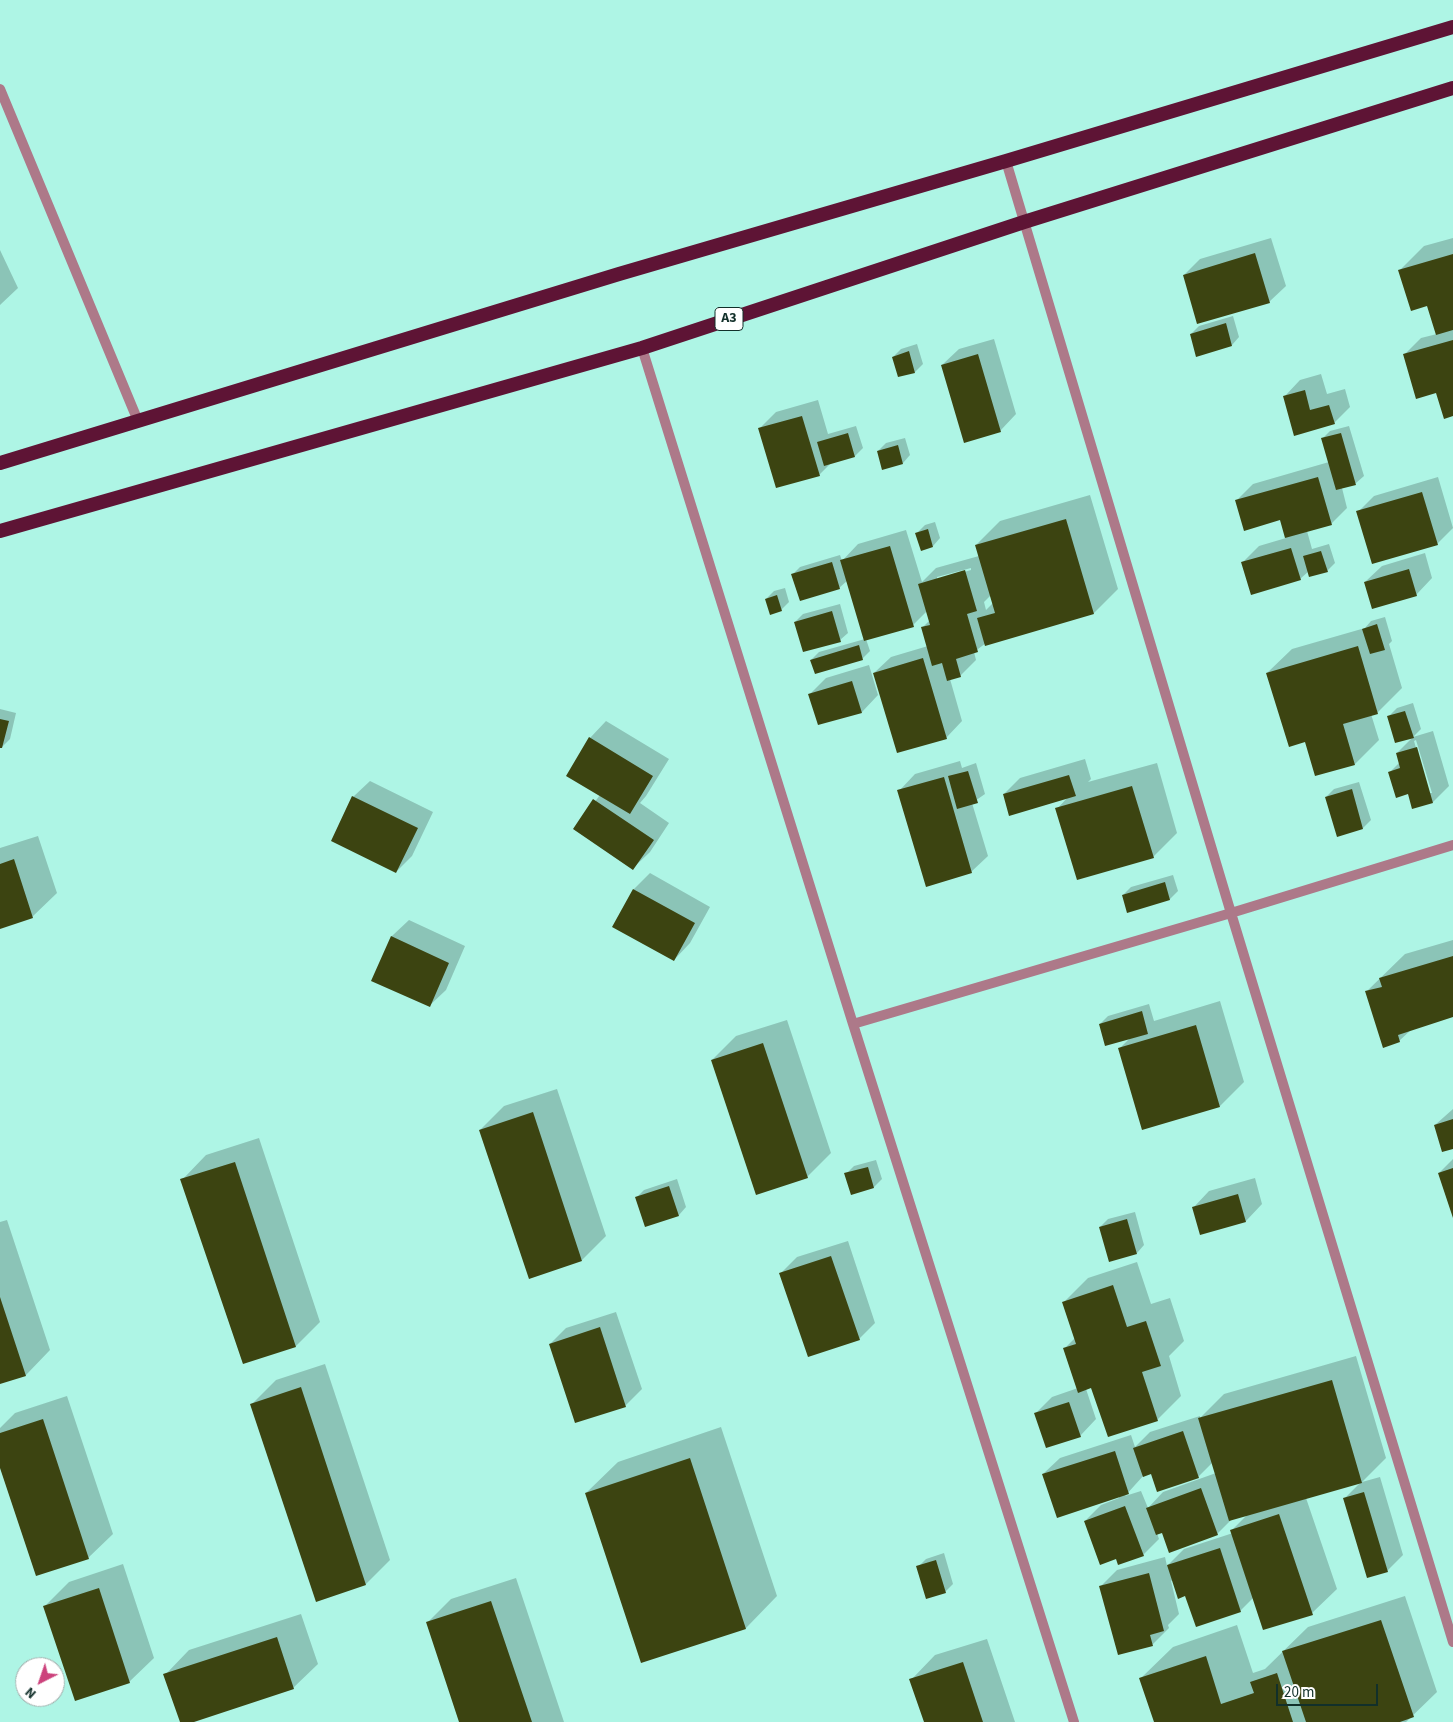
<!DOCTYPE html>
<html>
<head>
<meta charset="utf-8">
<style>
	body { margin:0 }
	#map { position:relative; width:1453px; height:1722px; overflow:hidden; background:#aef5e5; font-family:"Source Sans 3",sans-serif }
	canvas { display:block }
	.north { position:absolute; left:15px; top:1657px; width:50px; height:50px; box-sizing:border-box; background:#fff; border:1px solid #a0acaa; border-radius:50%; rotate:221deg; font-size:14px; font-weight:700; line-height:20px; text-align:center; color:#12302a }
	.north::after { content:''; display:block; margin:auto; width:18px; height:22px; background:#cc427c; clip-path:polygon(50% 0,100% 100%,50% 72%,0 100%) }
	.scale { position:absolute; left:1276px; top:1684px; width:102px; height:22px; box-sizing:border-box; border:2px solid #12302a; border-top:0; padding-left:6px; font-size:15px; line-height:18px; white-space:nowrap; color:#12302a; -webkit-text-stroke:4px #fff; paint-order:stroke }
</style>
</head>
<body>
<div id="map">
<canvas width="1453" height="1722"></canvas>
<div class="north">N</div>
<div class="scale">20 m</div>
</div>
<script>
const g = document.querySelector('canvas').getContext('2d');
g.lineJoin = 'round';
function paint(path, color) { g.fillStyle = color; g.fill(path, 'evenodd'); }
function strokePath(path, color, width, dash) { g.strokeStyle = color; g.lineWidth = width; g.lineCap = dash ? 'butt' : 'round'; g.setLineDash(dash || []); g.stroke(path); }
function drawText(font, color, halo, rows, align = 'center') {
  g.font = font + ' "Source Sans 3",sans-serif'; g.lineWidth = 5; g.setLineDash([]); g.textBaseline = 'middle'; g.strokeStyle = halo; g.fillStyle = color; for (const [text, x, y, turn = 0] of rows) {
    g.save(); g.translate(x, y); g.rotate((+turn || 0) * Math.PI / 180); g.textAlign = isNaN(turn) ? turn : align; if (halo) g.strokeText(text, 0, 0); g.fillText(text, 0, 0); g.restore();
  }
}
const shadow = new Path2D(`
	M1271,238l15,48 -17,16 -85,-27 16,-16z
	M1453,238v177l-16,-24 -33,-36 17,-17 16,-4 -9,-29 -28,-35 24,-24z
	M0,250l18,38 -18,17z
	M1233,316l6,21 -7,8 -41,-11 8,-8z
	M994,339l22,75 -16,17 -58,-66 17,-16z
	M917,344l6,20 -8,8 -16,4 -6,-19 8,-8z
	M1321,374l6,20 18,-5 5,18 -16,16 -50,-26 16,-17z
	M818,400l10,34 28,-8 7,22 -8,8 -24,7 -12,12 -59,-47 16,-16z
	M1349,426l15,50 -8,7 -14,5 5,20 -16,16 -24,7 5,18 17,-5 6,19 -8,8h-18l-9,8 -57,-17 16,-16 27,-8 -6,-19 -44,-18 17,-17 76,-22 -7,-23 8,-8z
	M905,438l5,17 -7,8 -25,-12 8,-8z
	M1438,477l15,51 -16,16 -79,-32 16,-16z
	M1090,495l28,94 -24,24 -108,32v-2l-12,9 2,8 -16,16 -10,3 12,42 -16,17 -72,-65 17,-16 37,-11 -6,-18 8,-8 -3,-9 -14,14 -47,14 4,12 -8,8 -51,1 8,-8 46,-13 -17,-59 -9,8 -46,-14 7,-7 40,-12 2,6 16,-17 48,-14 16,52 14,-14 43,-12 -3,-11 24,-24zM971,568v2l-34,10v-3zM991,595l2,8 -7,7 -2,-8z
	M935,522l5,16 -7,8 -16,-13 8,-8z
	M1425,553l7,25 -16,17 -51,-13 17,-16z
	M785,588l4,14 -8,8 -15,-11 8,-8z
	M840,604l8,29 -8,7 -45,-18 8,-8z
	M1385,617l7,24 -3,3 13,44 -25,25 -6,1 8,26 -24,24 -49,-23 -39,-68 25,-24 73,-21 6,-7z
	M869,665l9,30 -16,17 -52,-18 16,-16z
	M1413,703l8,26 -8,8 20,-6 16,55 -16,16 -20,6 -4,-16 -13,4 -7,-23 11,-11 -3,-9 16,-16 -17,5 -7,-26 8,-8zM1416,740l16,53h-3l-15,-52z
	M0,709l16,4 -6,26 -8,8h-2z
	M606,721l63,38 -23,37 -6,7 29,20 -19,29 -17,16 -58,-40 25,-33 -10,-57z
	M1085,759l6,20 -3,3 69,-19 20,70 -24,24 -96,-48 11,-12 -64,-3 16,-16z
	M960,761l2,7 14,-5 9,31 -13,9 16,53 -17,16 -72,-81 16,-17z
	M370,781l63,31 -21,44 -16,16 -43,-75z
	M1359,782l12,38 -8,8 -25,7 -12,-38 8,-8z
	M38,836l19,57 -25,24 -32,11v-80z
	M650,873l60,34 -20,36 -16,17 -60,-34 20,-37z
	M1173,875l5,16 -8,8 -42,12 -5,-16 8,-8z
	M409,920l56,26 -19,44 -17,16 -56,-26 19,-44z
	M1453,940v76l-41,13 -13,12 -33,-49 39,-38z
	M1220,1001l24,81 -24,24 -100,-58 10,-10 -30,-14 8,-8 41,-12 5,17z
	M787,1020l44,133 -24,24 -95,-117 24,-24z
	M557,1089l49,147 -24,24 -102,-130 24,-24z
	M1453,1109v39l-18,-23z
	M259,1138l61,184 -24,24 -53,17 -61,-183 24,-25z
	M1453,1159v56l-14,-42z
	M876,1160l6,19 -8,8 -22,6 -6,-19 8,-8z
	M1255,1178l7,26 -16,17 -45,13 -8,-26 16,-17z
	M677,1179l9,28 -7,8 -43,-17 8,-8z
	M1135,1212l9,33 -7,8 -37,-26 8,-8z
	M7,1220l43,130 -24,25 -26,8v-161z
	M848,1241l27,82 -16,16 -78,-66 16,-16z
	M1137,1262l14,42 19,-6 14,43 -15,15 12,40 -24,24 -65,-33 -6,2 10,30 -16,17 -44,-23 16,-16 26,-9 -13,-40 11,-11 -12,-35 24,-24z
	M616,1312l26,77 -17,17 -75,-62 16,-16z
	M1356,1356l30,102 -24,24 18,-5 23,78 -16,16 -42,-73 16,-16 -55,16 31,91 -25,24 -58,-16 -14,14 -54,-16 -13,-15 -2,1 8,33 -11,11 1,3 -16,16 -34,9 -18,-67 16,-16 48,-13 2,9 17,-17 49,-16 -1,-3 15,-15 -15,4 -15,15 -55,-3 -5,2 2,6 -16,16 -27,3 -31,-37 16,-16 18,-7v-2l-76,-22 17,-16 71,-23 4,12 15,-15 50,-16v2l24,-24zM1213,1462l3,11 -53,19 -15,16 -7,-17 -16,5 19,-21 8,-2 46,4z
	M325,1364l65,196 -24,24 -49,16 -65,-196 24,-24z
	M67,1396l46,138 -25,24 -88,-94v-36l15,-15z
	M721,1427l56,169 -31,32 -104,34 -56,-169 32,-31z
	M944,1553l9,31 -8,8 -27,-25 8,-8z
	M123,1564l31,94 -25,24 -84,-76 24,-24z
	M516,1578l48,144h-104l-33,-99 24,-24z
	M1405,1596l32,96 -31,30h-251l-14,-44 32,-31 64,-22 16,48 12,-4 43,-42z
	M301,1614l17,50 -25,24 -103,34h-9l-16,-47 24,-25z
	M987,1639l28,83h-90l-14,-42 24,-25z`);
const building = new Path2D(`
	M1255,253l15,50 -73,21 -14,-49z
	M1453,254v76l-17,5 -9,-29 -16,5 -13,-41z
	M1226,323l6,23 -36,11 -6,-23z
	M1453,340v76l-9,3 -8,-26 -20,6 -13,-45z
	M909,351l6,22 -17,4 -6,-20z
	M978,354l23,78 -37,11 -23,-78z
	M1305,390l5,20 19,-5 6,19 -41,12 -11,-40z
	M802,416l18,60 -44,12 -18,-60z
	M848,433l7,24 -31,9 -7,-24z
	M1341,433l15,52 -20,5 -15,-52z
	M898,445l5,19 -21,6 -5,-19z
	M1318,477l14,48 -47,13 -5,-18 -36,11 -9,-31z
	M1422,492l16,53 -66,19 -16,-53z
	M1066,519l28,95 -109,32 -8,-28 18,-5 -20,-68z
	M928,529l5,18 -12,4 -6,-18z
	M890,546l24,81 -50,14 -24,-81z
	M1291,548l10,32 -50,15 -10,-33z
	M1321,551l7,21 -19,5 -6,-21z
	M832,562l8,27 -40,12 -9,-27z
	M1409,569l8,27 -45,13 -8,-27z
	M965,570l12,41 -10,3 11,38 -22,7 5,18 -14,4 -5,-18 -10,3 -11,-39 9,-2 -12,-41z
	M777,595l5,16 -12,4 -5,-16z
	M832,611l9,31 -38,10 -9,-30z
	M1377,624l8,26 -15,4 -8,-25z
	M859,645l4,15 -48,14 -5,-14z
	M1358,646l20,68 -35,10 12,41 -40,11 -10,-34 -16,5 -23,-74z
	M923,658l24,81 -50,14 -24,-80z
	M852,681l10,32 -44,12 -10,-31z
	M1405,711l9,27 -19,5 -8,-27z
	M0,719l9,2 -7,27h-2z
	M589,737l64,39 -23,38 -64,-38z
	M1417,747l16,56 -21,6 -4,-15 -12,4 -8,-26 12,-4 -4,-15z
	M968,771l10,32 -21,6 -9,-33z
	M1069,775l7,21 -67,20 -6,-22z
	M944,777l28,96 -46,14 -29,-97z
	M1132,786l22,72 -77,22 -22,-72z
	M1352,789l11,40 -26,8 -12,-40z
	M352,796l66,32 -22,45 -65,-32z
	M593,799l61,41 -21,30 -60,-41z
	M14,859l19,59 -33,11v-65z
	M1165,882l5,18 -43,13 -5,-18z
	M633,889l62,34 -21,38 -62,-34z
	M391,936l58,27 -19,44 -59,-26z
	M1453,956v61l-55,18 2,7 -17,6 -18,-57 17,-4 -3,-9z
	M1142,1011l6,23 -43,12 -6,-22z
	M1196,1025l24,82 -78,23 -24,-82z
	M763,1043l45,135 -52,17 -45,-135z
	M533,1112l49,149 -53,18 -50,-149z
	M1453,1119v30l-11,3 -8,-27z
	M235,1162l61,185 -53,17 -63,-185z
	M868,1167l6,21 -23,7 -7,-22z
	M1453,1168v50l-15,-45z
	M669,1186l10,30 -34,11 -10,-30z
	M1238,1194l8,28 -46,13 -8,-28z
	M1127,1219l10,35 -28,8 -10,-35z
	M831,1256l29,84 -52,17 -29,-84z
	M1113,1285l14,42 19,-6 15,45 -19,6 16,49 -50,16 -17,-49 -13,5 -15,-45 13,-4 -14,-42z
	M0,1297l26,79 -26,8z
	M600,1327l26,80 -51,16 -26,-79z
	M1332,1380l30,103 -133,38 -31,-103z
	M301,1387l65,198 -50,17 -66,-198z
	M1069,1402l12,35 -35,11 -12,-35z
	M43,1419l46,140 -53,17 -36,-108v-35z
	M1183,1431l16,47 -42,14 -6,-18 -8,3 -10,-29z
	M1115,1451l14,43 -72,24 -15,-44z
	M690,1458l56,171 -105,34 -56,-170z
	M1201,1488l17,47 -49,18 -7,-20 -6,2 -10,-27z
	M1364,1492l24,80 -21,6 -24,-80z
	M1125,1506l19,50 -26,9 -2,-6 -16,6 -16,-44z
	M1279,1514l34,101 -50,15 -33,-100z
	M1220,1548l21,64 -45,15 -11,-31 -7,3 -11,-34z
	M936,1560l10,33 -20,6 -10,-33z
	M1149,1573l15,58 -14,4 3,11 -35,9 -19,-69z
	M99,1588l31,95 -55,18 -32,-95z
	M491,1601l41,121h-73l-33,-100z
	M1381,1620l33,97 -14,5h-94l-24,-71z
	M277,1637l17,52 -100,33h-14l-17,-48z
	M1206,1656l15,48 33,-11 -4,-11 27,-9 16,49h-139l-15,-44z
	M963,1662l20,60h-59l-15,-43z`);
const minor = new Path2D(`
	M0,89l138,332
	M1006,161l225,752 222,729
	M642,348l211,676 221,698
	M853,1024l378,-111 222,-68`);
const trunk = new Path2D(`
	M0,463l619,-189 387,-113 447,-134
	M0,531l642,-183 382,-126 429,-134`);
const shields = [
	[729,319,28]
];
const shieldNames = [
	["A3",729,319]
];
paint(shadow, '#0003');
paint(building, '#3c4411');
strokePath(minor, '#ad7989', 10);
strokePath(trunk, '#5e1435', 14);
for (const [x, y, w] of shields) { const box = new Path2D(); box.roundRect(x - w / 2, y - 11.5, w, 23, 4); g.fillStyle = '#fff'; g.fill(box); strokePath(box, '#12302a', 1); }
drawText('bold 14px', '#12302a', null, shieldNames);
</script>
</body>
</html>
